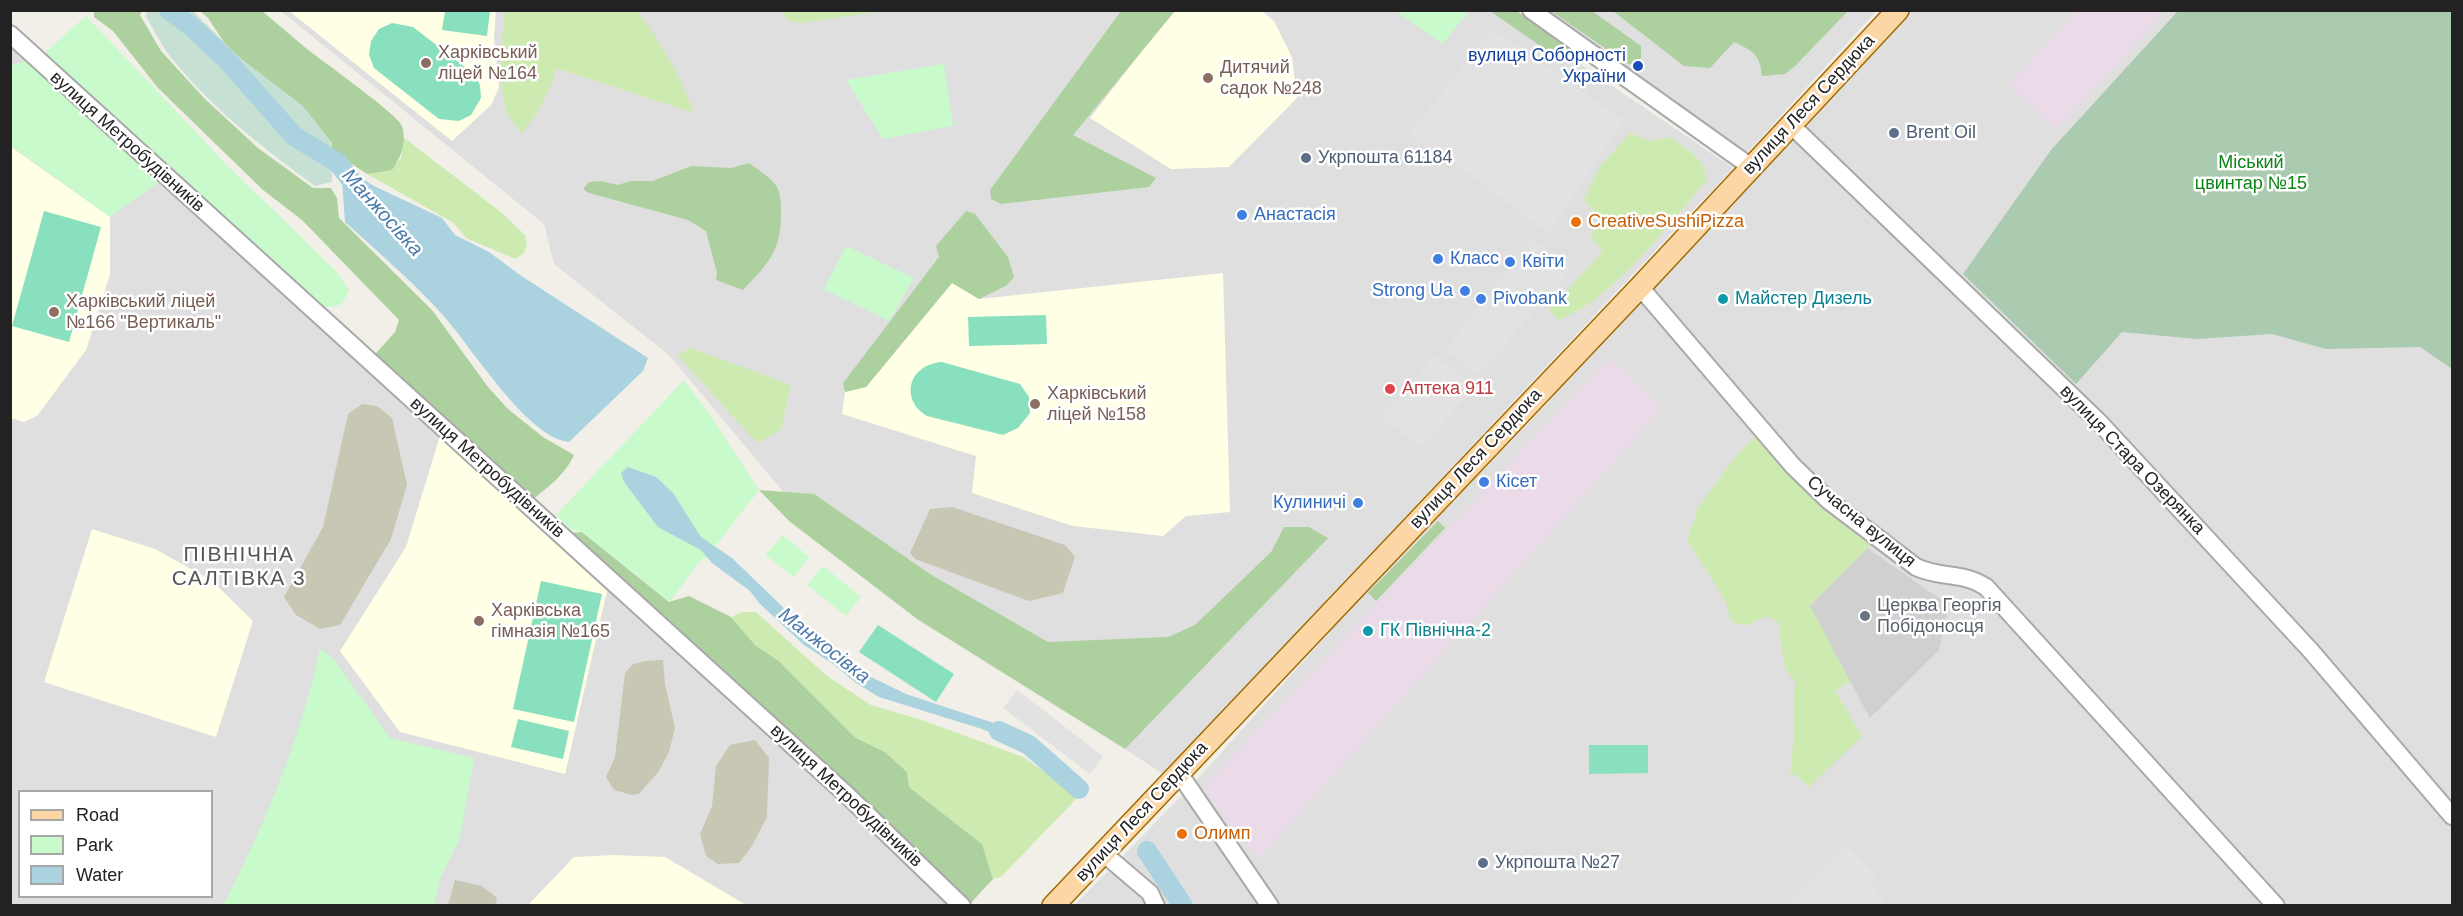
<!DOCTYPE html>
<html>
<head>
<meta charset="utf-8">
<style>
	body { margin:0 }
	#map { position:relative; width:2463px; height:916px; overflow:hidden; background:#f2efe9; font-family:Helvetica,sans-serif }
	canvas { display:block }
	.frame { position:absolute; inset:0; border:12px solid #222; pointer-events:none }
	.legend { position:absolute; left:18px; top:790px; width:195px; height:108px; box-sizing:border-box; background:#fff; border:2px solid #a7a7a7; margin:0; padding:8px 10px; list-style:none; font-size:18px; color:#222 }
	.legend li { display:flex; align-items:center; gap:12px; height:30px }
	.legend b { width:30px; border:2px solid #a7a7a7 }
</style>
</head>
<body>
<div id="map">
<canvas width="2463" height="916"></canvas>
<div class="frame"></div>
<ul class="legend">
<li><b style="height:8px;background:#fcd6a4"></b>Road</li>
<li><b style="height:16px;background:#c8facc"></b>Park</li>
<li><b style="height:16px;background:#aad3df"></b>Water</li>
</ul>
</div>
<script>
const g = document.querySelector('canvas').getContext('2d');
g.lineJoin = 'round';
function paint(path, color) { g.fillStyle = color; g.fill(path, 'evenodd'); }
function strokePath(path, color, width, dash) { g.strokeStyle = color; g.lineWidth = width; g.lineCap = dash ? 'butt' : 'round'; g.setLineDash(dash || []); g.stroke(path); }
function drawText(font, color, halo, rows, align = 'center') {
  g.font = font + ' Helvetica,sans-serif'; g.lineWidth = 5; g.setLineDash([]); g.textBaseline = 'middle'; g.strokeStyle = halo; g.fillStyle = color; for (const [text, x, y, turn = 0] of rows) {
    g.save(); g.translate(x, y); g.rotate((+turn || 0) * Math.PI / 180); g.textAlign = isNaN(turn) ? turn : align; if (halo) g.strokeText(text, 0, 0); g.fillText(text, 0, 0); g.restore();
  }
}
const residential = new Path2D(`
	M281,11h1221l231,157 -570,606 -244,-160 -99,-78 -151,-181 -115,-91 -10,-40z
	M1539,11h337l-130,143z
	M1911,11h541v894l-1378,1 122,-125 175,-195 176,-182 93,-111 40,-35 125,-130z
	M10,37l952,868h-951zM20,792h192v104h-192z`);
const industrial = new Path2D(`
	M2077,11h88l-108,118 -48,-44z
	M1609,358l53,50 -402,449 -24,-22 -33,-47z`);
const education = new Path2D(`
	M289,11h207l-2,28 5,48 -8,18 -39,36z
	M1173,11h89l12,10 18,36 5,41 -68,69 -58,2 -81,-51z
	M10,146l100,71v57l-24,76 -49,66 -13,6 -13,-4z
	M1223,273l7,239 -44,4 -23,20 -90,-10 -101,-33 4,-37 -134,-42 3,-22 21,-5 86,-104 27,16z
	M440,436l167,155 -42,183 -165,-42 -60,-81 66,-104z
	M92,529l63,20 56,31 42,41 -37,116 -172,-55z
	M613,855l52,2 81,48h-218l46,-48z`);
const religious = new Path2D(`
	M1867,548l82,57 -10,45 -69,68 -61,-112z`);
const construction = new Path2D(`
	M362,404l15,2 15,12 15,67 -16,54 -51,86 -20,4 -24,-14 -12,-18 39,-70 25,-113z
	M952,507l113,38 10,12 -12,36 -34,8 -114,-42 -5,-6 20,-44z
	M663,660l2,24 10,44 -6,24 -10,19 -20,23 -7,1 -18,-5 -8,-13 9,-20 10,-84 8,-9 13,-3z
	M755,740l14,18 -2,59 -15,29 -13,17 -21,1 -12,-8 -6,-22 12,-28 4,-40 14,-21z
	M455,880l27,6 15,12 -1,7h-48z`);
const grass = new Path2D(`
	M505,11h133c23,32 42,64 56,102l-138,-45c-6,24 -18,46 -34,65 -4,-6 -11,-12 -14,-19 -12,-30 -6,-72 -3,-103z
	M783,11h103l-86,12 -13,-3z
	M1630,133l20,8 20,-4c17,13 34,20 37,43 -38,44 -95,121 -149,140l-9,-10 54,-59 -13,-15 9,-19 -15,-18 16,-32z
	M403,137l99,76 23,22 2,9 -3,9 -9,6 -49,-21 -12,-15 -87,-49 25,-5 9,-11z
	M691,348l100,37 -10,44 -24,14 -80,-88z
	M1758,433l116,109 -64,64 40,75 -15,10 27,45 -53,51 -10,-10 -9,-4c5,-31 3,-60 5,-91l-10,-14 -7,-46 -10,-5c-19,3 -15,14 -37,4l-5,-19 -39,-62 12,-34 37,-50z
	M742,612h14l71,64 44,29 51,15 101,37 56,39 -78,81 -8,2 -11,-35 -73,-57 -2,-15 -22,-20 -29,-14 -77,-77 -23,-15 -25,-29z`);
const forest = new Path2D(`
	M94,11h48l-2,4 21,36 44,48 53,49 55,40h18l6,10 2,20 93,92 56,77 20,22 35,28 31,18c-9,21 -30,35 -47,49l-158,-143 26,-29 4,-12 -97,-100 -39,-30 -105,-102 -45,-57 -19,-14z
	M200,11h62c13,11 26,22 39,33 16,14 96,69 101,82 5,15 -1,32 -10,44l-25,4 -66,-44 -70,-77 -23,-35z
	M1121,11h54l-102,124 83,43 -7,9 -148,17 -10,-5 -1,-9z
	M1490,11h27l55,40 -7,12z
	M1551,11h41l49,35v12l-6,6h-7z
	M1613,11l235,-1v1l-52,54 -11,9 -23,2c-2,-22 -9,-25 -28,-34l-24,26 -26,-2z
	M749,163c8,6 18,12 25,20 6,6 7,18 7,27 1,40 -12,53 -38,80l-27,-10 1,-7 -11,-42 -18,-11 -99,-27 -6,-4 6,-7 12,-1 17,4 12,-4h23l38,-15 40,2z
	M966,211l9,3 33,43 6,20 -8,9 -27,13 -27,-16 -86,104 -21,5 -2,-9 96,-126 -3,-11z
	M759,490l55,4 116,80 118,68 120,-5 27,-12 76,-73 13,-25h25l19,11 -203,211 -208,-130 -128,-98z
	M1438,521l7,7 -69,73 -8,-8z
	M582,532l87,70 20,-6 42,21 25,29 23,15 77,77 29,14 22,20 2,15 73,57 11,35 -24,26 -401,-364 4,-8z`);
const wetland = new Path2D(`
	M147,11h46l46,46 64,49 29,37v39l-17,4c-51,-37 -102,-77 -142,-126 -11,-13 -19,-30 -27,-44z`);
const cemetery = new Path2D(`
	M2179,10l273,1v358l-32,-22 -94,2 -54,-15 -75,5 -75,-7 -46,52 -113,-110 88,-124z`);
const park = new Path2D(`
	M1464,11l3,2 -24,31 -48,-33z
	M86,16l140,148 109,106 14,20 -7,14 -11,3h-15l-276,-250z
	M35,58l131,119 -56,40 -99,-71 -1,-80z
	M944,64l9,62 -70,13 -37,-59z
	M846,246l68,32 -25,43 -65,-32z
	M684,380l29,39 46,71 -52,67 -9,6 -28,39 -88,-70 -11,-3 -15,-14z
	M783,535l26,22 -15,20 -29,-22z
	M823,566l38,31 -15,19 -39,-31z
	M320,649l13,9 57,80 84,20 -14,80 -20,41 -6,26h-211c42,-79 78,-168 97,-256z`);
const pitch = new Path2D(`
	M445,11h45l-3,25 -45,-6z
	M392,23l21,4 61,47 6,11 1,13 -10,17 -12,6 -20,-2 -65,-51 -5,-13 2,-14 8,-12z
	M44,211l57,16 -32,115 -57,-16z
	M1046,315l1,29 -78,2 -1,-29z
	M942,362l78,22 9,13 1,16 -12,15 -15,7 -76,-19c-28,-17 -18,-52 15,-54z
	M541,581l61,13 -28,128 -61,-13z
	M878,625l76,49 -18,28 -77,-50z
	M518,719l51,12 -6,28 -52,-12z
	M1589,745h59v28l-59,1z`);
const parking = new Path2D(`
	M1493,29l131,91 -76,113 -100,-75 -2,2 -38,-25z
	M1533,239l39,30 -93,106 -35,-24z
	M1435,355l41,32 -55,60 -40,-30z
	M1017,690l86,66 -13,18 -87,-66z
	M1846,845l30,30 -6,7 17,23h-102z`);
const water = new Path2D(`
	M338,163l36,23 68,32 13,17 34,17 31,23 128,83 -5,13 -74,71c-42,-4 -98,-96 -127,-128 -30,-33 -64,-62 -97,-92l-3,-42z
	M628,467l28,10 17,16 28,44 31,21 82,79 26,20 27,18 39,19 115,38 2,14 -41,-17 -103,-32 -23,-14 -23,-19 -29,-19 -45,-42 -9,-12 -38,-28 -11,-13 -43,-23 -34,-45 -3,-9z`);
const river = new Path2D(`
	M169,10l23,17 34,32 68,77 44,27 16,21
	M999,731l30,14 50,44
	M1147,851l36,55`);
const minor = new Path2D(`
	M1531,10l220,157
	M10,34l837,761 115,111
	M1791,125l309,298 211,228 141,165
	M1640,287l153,179 36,35 87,66c25,12 45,4 70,20l290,319
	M1179,773l91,133
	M1103,853l47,40 6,13`);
const major = new Path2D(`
	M1053,906l587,-619 258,-277`);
const markers = [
	[426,63,6,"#8d6e63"],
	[1638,66,6,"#1a4fb4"],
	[1208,78,6,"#8d6e63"],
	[1894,133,6,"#5c6f8a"],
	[1306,158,6,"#5c6f8a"],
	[1242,215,6,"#3f7fe0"],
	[1576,222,6,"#e8710a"],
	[1438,259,6,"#3f7fe0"],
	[1510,262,6,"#3f7fe0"],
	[1465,291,6,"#3f7fe0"],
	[1481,299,6,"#3f7fe0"],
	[1723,299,6,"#0f9aa8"],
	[54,312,6,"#8d6e63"],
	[1390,389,6,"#e0444e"],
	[1035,404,6,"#8d6e63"],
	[1484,482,6,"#3f7fe0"],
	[1358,503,6,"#3f7fe0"],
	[1865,616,6,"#6b7280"],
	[479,621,6,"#8d6e63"],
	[1368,631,6,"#0f9aa8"],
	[1182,834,6,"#e8710a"],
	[1483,863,6,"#5c6f8a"]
];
const educationNames = [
	["Харківський",438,53],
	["ліцей №164",438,74],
	["Дитячий",1220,68],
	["садок №248",1220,89],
	["Харківський ліцей",66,302],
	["№166 \"Вертикаль\"",66,323],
	["Харківський",1047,394],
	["ліцей №158",1047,415],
	["Харківська",491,611],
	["гімназія №165",491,632]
];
const transitNames = [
	["вулиця Соборності",1626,56],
	["України",1626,77]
];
const streetNames = [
	["вулиця Леся Сердюка",1809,105,-47],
	["вулиця Метробудівників",127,142,42],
	["вулиця Леся Сердюка",1476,459,-47],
	["вулиця Стара Озерянка",2132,460,46],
	["вулиця Метробудівників",487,468,42],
	["Сучасна вулиця",1861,522,39],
	["вулиця Метробудівників",846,796,43],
	["вулиця Леся Сердюка",1142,812,-47]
];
const serviceNames = [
	["Brent Oil",1906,133],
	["Укрпошта 61184",1318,158],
	["Укрпошта №27",1495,863]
];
const parkNames = [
	["Міський",2251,163],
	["цвинтар №15",2251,184]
];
const shopNames = [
	["Анастасія",1254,215],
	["Класс",1450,259],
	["Квіти",1522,262],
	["Strong Ua",1453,291,"right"],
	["Pivobank",1493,299],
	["Кісет",1496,482],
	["Кулиничі",1346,503,"right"]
];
const foodNames = [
	["CreativeSushiPizza",1588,222],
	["Олимп",1194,834]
];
const cultureNames = [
	["Майстер Дизель",1735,299],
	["ГК Північна-2",1380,631]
];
const healthNames = [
	["Аптека 911",1402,389]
];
const worshipNames = [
	["Церква Георгія",1877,606],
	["Побідоносця",1877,627]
];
const waterNames = [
	["Манжосівка",382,213,48],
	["Манжосівка",824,646,38]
];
const quarterNames = [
	["ПІВНІЧНА",239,555],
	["САЛТІВКА 3",239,579]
];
paint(residential, '#e0dfdf');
paint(industrial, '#ebdbe8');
paint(education, '#ffffe5');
paint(religious, '#d0d0d0');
paint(construction, '#c7c7b4');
paint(grass, '#cdebb0');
paint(forest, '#add19e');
paint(wetland, '#c6e0d4');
paint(cemetery, '#aacbaf');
paint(park, '#c8facc');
paint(pitch, '#88e0be');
paint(parking, '#e2e2e2');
paint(water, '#aad3df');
strokePath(river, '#aad3df', 20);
strokePath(minor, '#a9a9a9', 20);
strokePath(major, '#a06b00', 24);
strokePath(minor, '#fff', 16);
strokePath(major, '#fcd6a4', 21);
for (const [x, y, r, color] of markers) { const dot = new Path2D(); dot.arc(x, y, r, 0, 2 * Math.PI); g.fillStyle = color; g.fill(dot); strokePath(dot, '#fff', 2); }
drawText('18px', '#785e54', '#fff', educationNames, 'left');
drawText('18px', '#164399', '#fff', transitNames, 'right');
drawText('18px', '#222', '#fff', streetNames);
drawText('18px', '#4e5e75', '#fff', serviceNames, 'left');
drawText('18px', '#0c8416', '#fff', parkNames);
drawText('18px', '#366cbe', '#fff', shopNames, 'left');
drawText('18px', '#c56008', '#fff', foodNames, 'left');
drawText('18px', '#0d838f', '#fff', cultureNames, 'left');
drawText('18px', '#be3a42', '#fff', healthNames, 'left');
drawText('18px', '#5b616d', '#fff', worshipNames, 'left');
drawText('italic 20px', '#4a7aab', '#fff', waterNames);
g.letterSpacing = '1.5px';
drawText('21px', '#555', '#fff', quarterNames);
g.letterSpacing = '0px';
</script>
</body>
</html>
